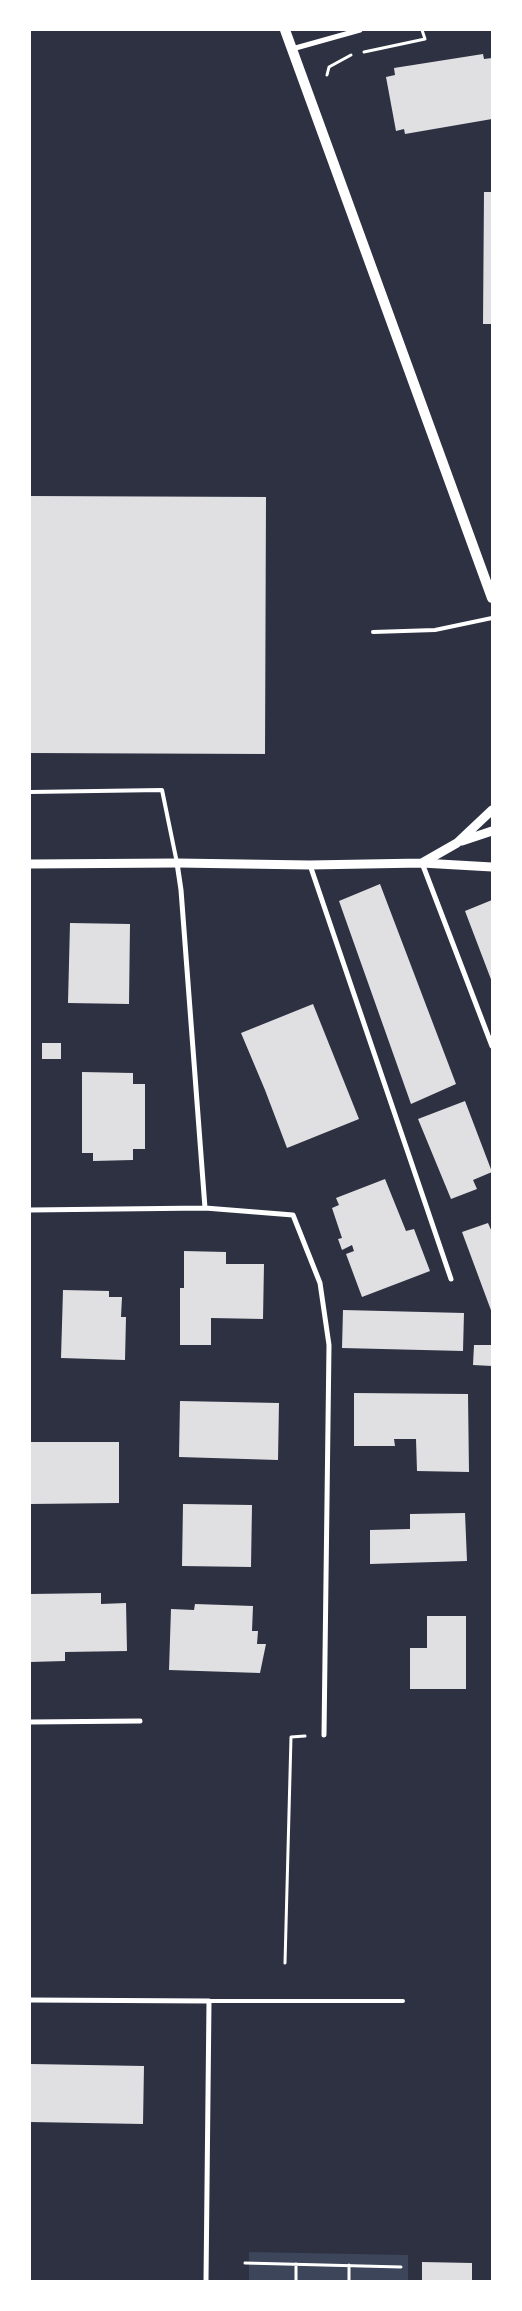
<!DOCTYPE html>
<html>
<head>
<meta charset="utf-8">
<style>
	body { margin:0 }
	#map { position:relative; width:522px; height:2311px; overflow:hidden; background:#2d3142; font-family:Rubik,sans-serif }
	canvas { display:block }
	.frame { position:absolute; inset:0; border:31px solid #fff; pointer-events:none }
</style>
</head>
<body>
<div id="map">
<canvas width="522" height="2311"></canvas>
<div class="frame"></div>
</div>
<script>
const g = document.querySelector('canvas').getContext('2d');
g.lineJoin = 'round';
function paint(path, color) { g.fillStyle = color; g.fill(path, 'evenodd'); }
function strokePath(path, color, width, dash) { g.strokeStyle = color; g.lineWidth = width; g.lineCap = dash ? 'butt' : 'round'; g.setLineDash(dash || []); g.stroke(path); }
const green = new Path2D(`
	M249,2252l159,3v26h-159z`);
const building = new Path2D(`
	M483,54l1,5 8,-1v61l-87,15 -1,-5 -8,2 -10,-54 9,-2 -1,-7z
	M484,192h8v132h-9z
	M30,496l236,1 -1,257 -235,-1z
	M380,884l76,200 -45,20 -72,-203z
	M492,900v82l-27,-71z
	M70,923l60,1 -1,80 -61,-1z
	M313,1004l46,115 -72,29 -22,-58 -24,-57z
	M42,1043h19v16h-19z
	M82,1072l51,1v11h12v65h-12v11l-40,1v-8h-11z
	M465,1101l27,71 -19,8 4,9 -26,10 -33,-80z
	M385,1179l21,52 8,-2 16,42 -68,26 -16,-43 8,-3 -2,-6 -10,5 -4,-11 4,-1 -10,-30 7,-3 -3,-7z
	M488,1223l4,9v81l-30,-81z
	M184,1251l42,1v12h38l-1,55 -52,-1v27h-31v-57h4z
	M63,1290l46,1v6h13l-1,20h5l-1,43 -64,-2z
	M343,1310l121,3 -1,38 -121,-3z
	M474,1345h18v21l-19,-1z
	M354,1393l114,1 1,78 -52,-1 -1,-32h-22l1,7h-41z
	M180,1401l99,2 -1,57 -99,-3z
	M30,1442h89v61l-89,1z
	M183,1504l69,1 -1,62 -69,-1z
	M465,1513l2,48 -97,3v-34l40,-1v-15z
	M101,1593v11l25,-1 1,48 -62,1v9l-35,1v-68z
	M195,1604l58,2 -1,25h6l-1,13h9l-6,29 -91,-3 2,-61 23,1z
	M427,1616h39v73h-56v-41h17z
	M31,2064l113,2 -1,58 -113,-2z
	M422,2262l50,1v18h-50z`);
const path = new Path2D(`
	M364,52l61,-13 -3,-9
	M327,75l2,-8 22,-12
	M285,1963l6,-226 14,-1
	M245,2263l156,4
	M296,2281v-17
	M349,2281v-16`);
const service = new Path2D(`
	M373,632l62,-2 57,-12
	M30,792l132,-2 15,73
	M209,2001h194`);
const minor = new Path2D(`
	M292,49l68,-19
	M177,863l4,27 24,318
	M422,863l70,183
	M310,865l141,414
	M30,1210l175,-2 88,7 27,68 9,62 -5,390
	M30,1722l110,-1
	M30,2000l179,1 -3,280`);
const tertiary = new Path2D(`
	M462,841l30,-10
	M422,863l35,-20 35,-33
	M30,864l147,-1 133,2 112,-2 70,4`);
const secondary = new Path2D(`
	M285,30l207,568`);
paint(green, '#3c4559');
paint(building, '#e0e0e3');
strokePath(path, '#fff', 3);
strokePath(service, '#fff', 4);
strokePath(minor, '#fff', 5);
strokePath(tertiary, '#fff', 9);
strokePath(secondary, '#fff', 10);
</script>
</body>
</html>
